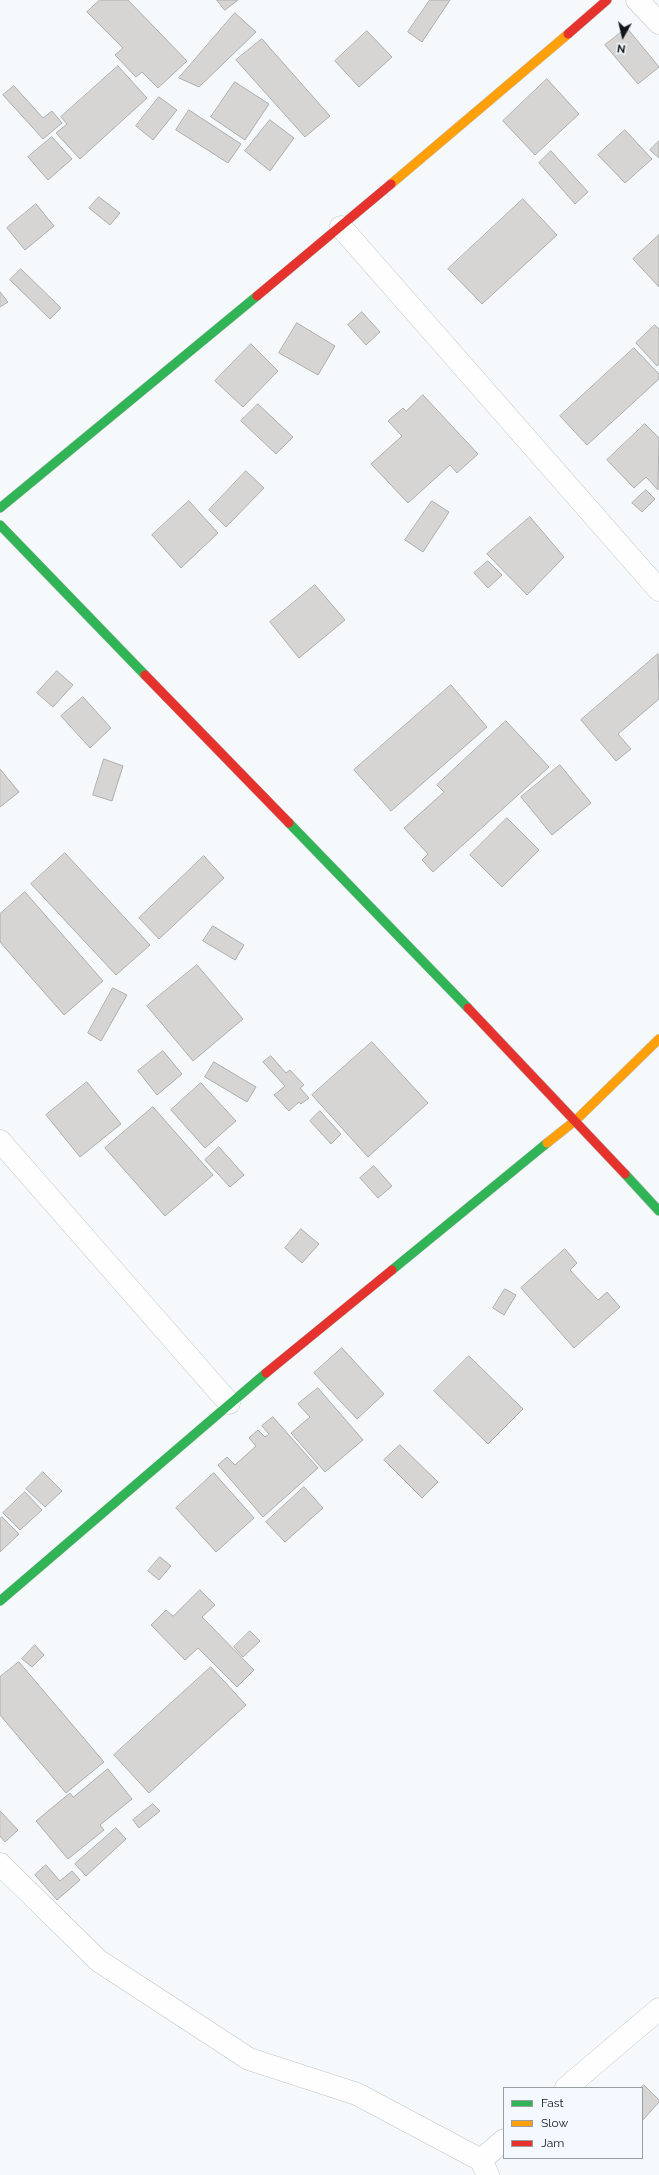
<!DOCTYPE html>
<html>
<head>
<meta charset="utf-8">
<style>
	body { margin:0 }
	#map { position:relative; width:659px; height:2175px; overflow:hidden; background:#f6f9fb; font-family:Raleway,sans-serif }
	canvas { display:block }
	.legend { position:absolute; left:503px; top:2087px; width:140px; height:72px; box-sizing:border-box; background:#f3f9fe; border:1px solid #999ea2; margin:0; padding:5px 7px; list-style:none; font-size:12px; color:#121518 }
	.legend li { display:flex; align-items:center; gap:8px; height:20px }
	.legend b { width:20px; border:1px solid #999ea2 }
	.north { position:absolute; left:603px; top:16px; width:40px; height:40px; -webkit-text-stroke:3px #f3f9fe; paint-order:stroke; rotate:188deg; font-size:11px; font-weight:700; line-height:16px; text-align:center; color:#121518 }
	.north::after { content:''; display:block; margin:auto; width:14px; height:18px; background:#121518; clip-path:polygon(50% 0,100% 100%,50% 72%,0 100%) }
</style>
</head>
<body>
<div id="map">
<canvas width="659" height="2175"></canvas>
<ul class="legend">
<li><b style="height:5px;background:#30b455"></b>Fast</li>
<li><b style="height:5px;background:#ff9f0a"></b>Slow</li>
<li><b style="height:5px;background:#e5322d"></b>Jam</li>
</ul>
<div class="north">N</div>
</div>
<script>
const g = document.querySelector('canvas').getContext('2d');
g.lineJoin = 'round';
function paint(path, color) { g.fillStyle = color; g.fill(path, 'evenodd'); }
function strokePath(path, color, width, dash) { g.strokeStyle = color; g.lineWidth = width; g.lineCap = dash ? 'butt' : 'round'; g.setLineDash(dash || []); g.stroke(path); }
const building = new Path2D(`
	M100,0h28l59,61 -29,27 -16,-16 -6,5 -21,-22 8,-7 -36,-36z
	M217,0h21l-13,10z
	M430,0h20l-28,42 -14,-10z
	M235,13l21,19 -57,55 -20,-9z
	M627,28l32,39 -21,17 -33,-39z
	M367,31l25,26 -33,30 -24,-26z
	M262,39l68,77 -25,21 -69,-77z
	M118,66l29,32 -67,61 -24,-26 11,-9 -6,-7z
	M547,79l32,35 -44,41 -32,-34z
	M235,82l34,22 -24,36 -34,-23z
	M14,86l29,32 9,-7 10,12 -19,16 -40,-44z
	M159,97l18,13 -24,30 -17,-14z
	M189,110l52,34 -13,19 -52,-33z
	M270,120l24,18 -24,33 -25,-20z
	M625,130l27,29 -27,24 -27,-28z
	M52,137l20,22 -24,21 -20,-23z
	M659,141v17l-9,-8z
	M551,151l37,41 -13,12 -36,-41z
	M99,197l21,16 -10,12 -21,-17z
	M523,199l34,36 -75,69 -34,-35z
	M36,204l18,22 -29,24 -18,-22z
	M659,235v52l-26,-28z
	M21,269l40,39 -11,11 -40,-39z
	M0,292l8,10 -8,5z
	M362,312l18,20 -14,13 -18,-20z
	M297,323l38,23 -17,29 -39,-22z
	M655,325l4,4v35l-2,2 -21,-23z
	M251,344l27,27 -35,36 -28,-26z
	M634,348l25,26v5l-72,66 -27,-29z
	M423,395l55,59 -21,19 -7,-8 -42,38 -37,-39 31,-28 -14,-15 15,-13 3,3z
	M258,404l35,33 -17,17 -35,-33z
	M645,424l14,14 -1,52 -12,-13 -12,11 -27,-28z
	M246,471l18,17 -38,39 -17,-17z
	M646,490l9,9 -13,13 -10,-9z
	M189,501l29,32 -37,35 -29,-33z
	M432,501l17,11 -26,40 -18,-12z
	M530,517l34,40 -37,38 -40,-41z
	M488,561l14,14 -14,13 -14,-15z
	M315,585l30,35 -46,38 -29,-36z
	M658,654l1,45 -41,35 13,15 -15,12 -35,-41z
	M57,671l16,14 -20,22 -16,-14z
	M451,685l36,42 -96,84 -37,-41z
	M83,697l28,31 -21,20 -29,-32z
	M506,721l43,46 -116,105 -11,-12 6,-6 -24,-26 40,-36 -7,-7z
	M104,759l19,7 -11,35 -19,-6z
	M560,765l31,38 -39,32 -31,-38z
	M0,769l19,23 -19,15z
	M507,818l32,32 -37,37 -32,-32z
	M65,853l85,92 -34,30 -85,-91z
	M204,856l20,22 -65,61 -20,-21z
	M25,892l78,89 -39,34 -64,-73v-28z
	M213,926l31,19 -9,15 -32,-19z
	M197,965l46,54 -50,42 -46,-55z
	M113,988l14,7 -26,46 -13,-8z
	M372,1042l56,61 -60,54 -56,-62z
	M163,1051l19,23 -25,21 -19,-24z
	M271,1056l15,17 4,-3 14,15 -4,3 9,10 -8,6 -2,-2 -10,9 -15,-16 11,-9 -22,-24z
	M214,1062l42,25 -9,15 -42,-25z
	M87,1082l34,42 -41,33 -34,-42z
	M201,1083l35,38 -31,27 -34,-38z
	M153,1107l60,68 -48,41 -60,-68z
	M320,1111l21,23 -10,10 -21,-23z
	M219,1147l25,28 -14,12 -25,-27z
	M374,1166l18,20 -14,12 -18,-20z
	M301,1229l18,15 -17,19 -17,-15z
	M565,1249l12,14 -7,7 28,30 9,-8 13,15 -46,41 -53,-60z
	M505,1289l11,6 -12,20 -11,-7z
	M342,1348l42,46 -27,25 -43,-46z
	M469,1356l54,53 -35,35 -54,-53z
	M318,1388l45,52 -38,32 -34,-39 19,-16 -12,-13z
	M273,1417l45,51 -55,49 -45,-52 9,-8 8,8 21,-19 -7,-8 9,-8 7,7 4,-3 -7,-8z
	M400,1445l38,37 -16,16 -38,-38z
	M43,1472l19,19 -17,16 -19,-18z
	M214,1473l40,45 -38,34 -40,-44z
	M304,1487l19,21 -38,34 -19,-20z
	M25,1492l17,18 -22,20 -17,-17z
	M2,1517l17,17 -19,18v-33z
	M160,1557l11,9 -12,14 -11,-9z
	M200,1590l15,15 -13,12 52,53 -17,17 -39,-39 -13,12 -34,-35 15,-15 7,6z
	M250,1631l10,10 -17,16 -9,-10z
	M35,1645l9,10 -12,12 -10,-8z
	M19,1662l85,100 -38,31 -66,-78v-38z
	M211,1667l35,38 -97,88 -35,-38z
	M108,1769l24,30 -32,26 4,5 -36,29 -32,-38 34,-28 3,4z
	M153,1804l7,7 -21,17 -6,-8z
	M0,1811l18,19 -13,12 -5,-6z
	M116,1828l10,11 -40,37 -11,-12z
	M46,1865l14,16 12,-10 8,9 -23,20 -22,-25z
	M644,2085l15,15v2l-17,19 -1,-33z`);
const street = new Path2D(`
	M637,0l22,23
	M341,227l318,363
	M0,1141l229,262
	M0,1864l99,97 150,98 108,35 124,66 7,15
	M566,2088l93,-79
	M481,2160l23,-20`);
const fast = new Path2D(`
	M0,508l257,-212
	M0,525l145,150
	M289,823l179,185
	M625,1174l34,37
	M392,1270l155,-127
	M0,1601l266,-228`);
const slow = new Path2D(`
	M391,184l177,-150
	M547,1143l29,-23 83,-81`);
const jam = new Path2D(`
	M568,34l39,-34
	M257,296l134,-112
	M145,675l144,148
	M468,1008l157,166
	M266,1373l126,-103`);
paint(building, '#d6d5d4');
strokePath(building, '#adadad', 1);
strokePath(street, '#c1c4c6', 23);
strokePath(fast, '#c1c4c6', 10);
strokePath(slow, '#c1c4c6', 10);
strokePath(jam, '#c1c4c6', 10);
strokePath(street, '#fefefe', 22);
strokePath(fast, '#30b455', 9);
strokePath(slow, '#ff9f0a', 9);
strokePath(jam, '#e5322d', 9);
</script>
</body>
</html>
